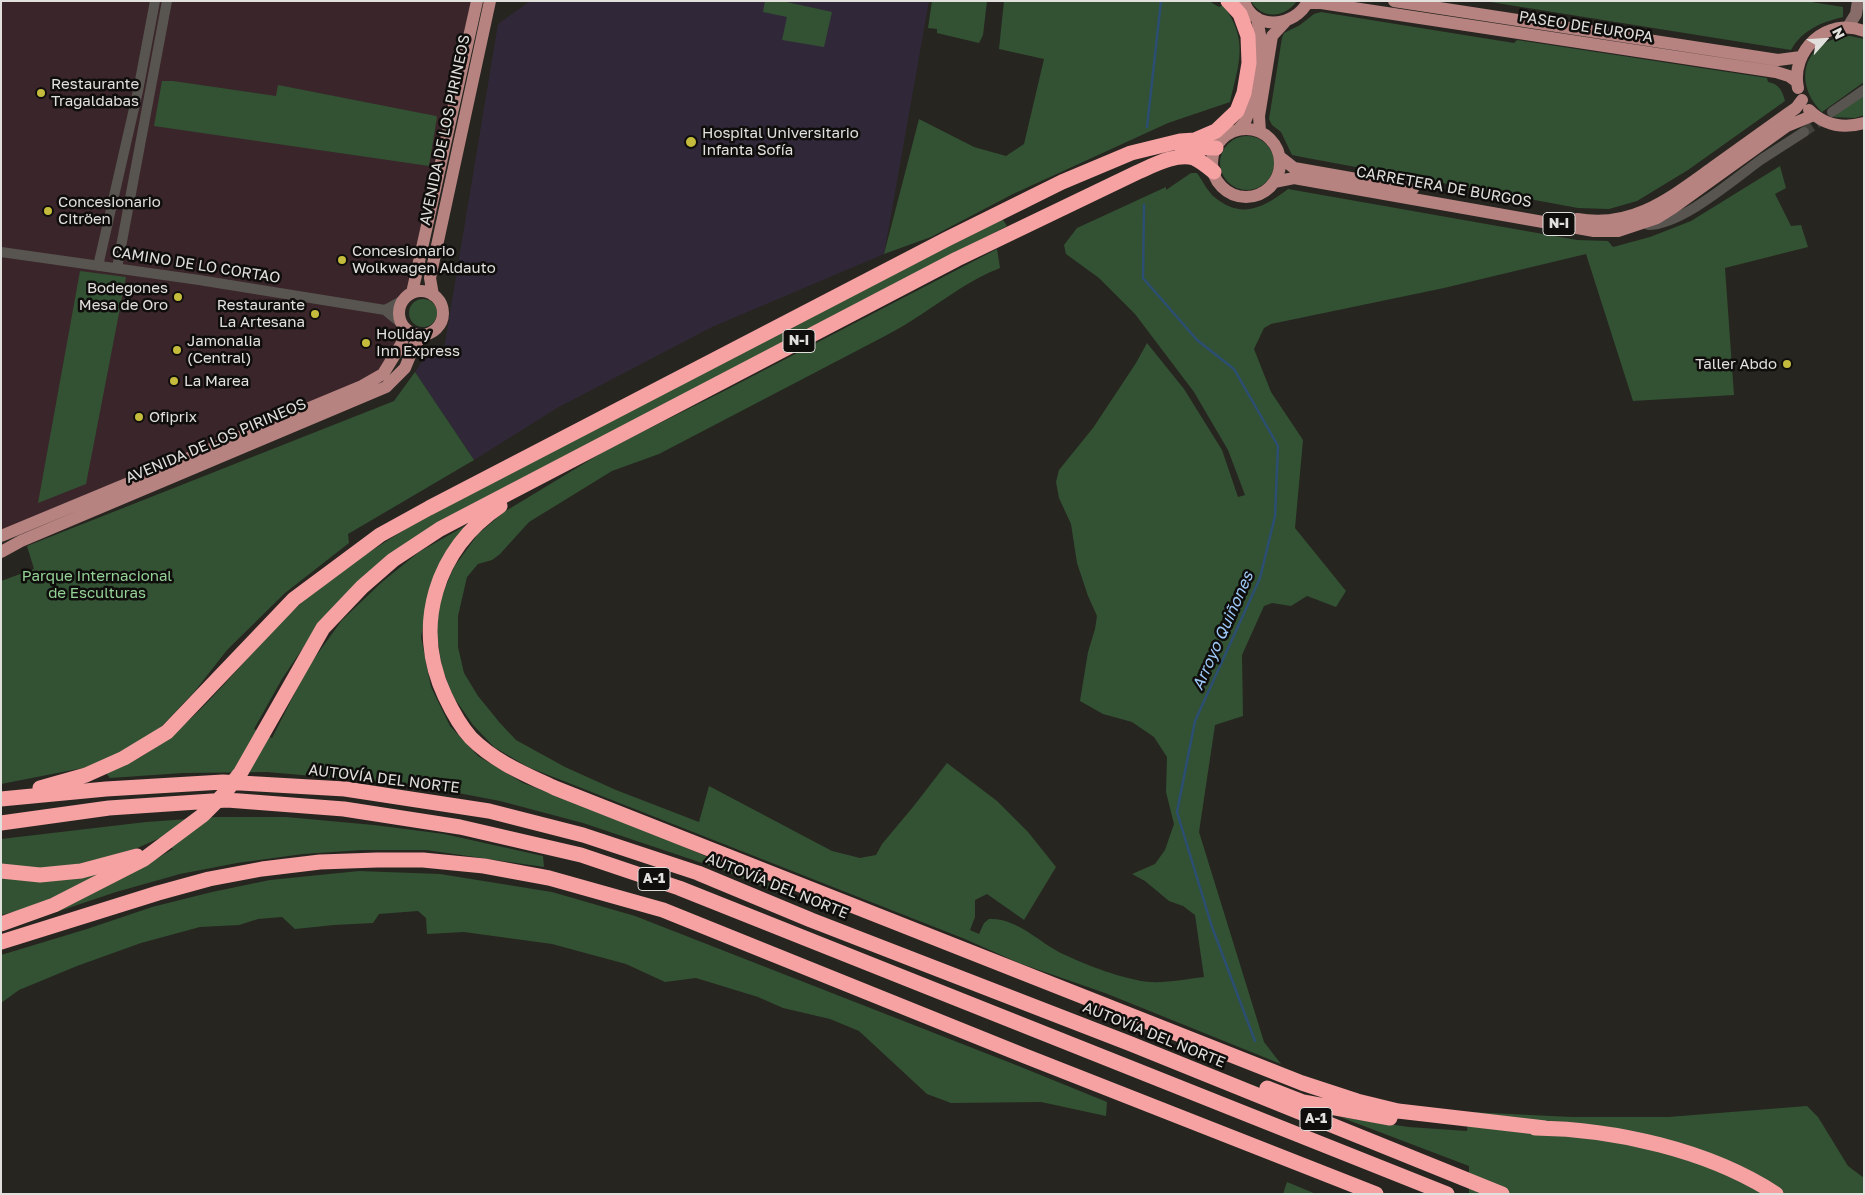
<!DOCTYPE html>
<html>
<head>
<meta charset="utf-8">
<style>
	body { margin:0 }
	#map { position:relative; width:1865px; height:1195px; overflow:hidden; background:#272520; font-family:"Golos Text",sans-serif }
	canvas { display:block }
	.frame { position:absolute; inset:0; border:2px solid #e2e0dd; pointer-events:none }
	.north { position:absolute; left:1800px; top:15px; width:50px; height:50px; -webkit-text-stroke:4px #0f0e0c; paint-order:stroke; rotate:64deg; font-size:14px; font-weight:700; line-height:20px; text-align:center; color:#e2e0dd }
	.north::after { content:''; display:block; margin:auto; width:18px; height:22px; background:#e2e0dd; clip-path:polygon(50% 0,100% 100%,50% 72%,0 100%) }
</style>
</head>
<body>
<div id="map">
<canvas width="1865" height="1195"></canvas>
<div class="frame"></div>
<div class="north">N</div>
</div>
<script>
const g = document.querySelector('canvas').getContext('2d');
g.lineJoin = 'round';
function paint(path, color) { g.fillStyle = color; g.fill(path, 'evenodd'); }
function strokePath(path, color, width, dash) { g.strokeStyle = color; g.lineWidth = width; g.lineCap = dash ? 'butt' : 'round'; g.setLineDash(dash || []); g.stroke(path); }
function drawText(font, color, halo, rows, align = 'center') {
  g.font = font + ' "Golos Text",sans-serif'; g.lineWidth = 5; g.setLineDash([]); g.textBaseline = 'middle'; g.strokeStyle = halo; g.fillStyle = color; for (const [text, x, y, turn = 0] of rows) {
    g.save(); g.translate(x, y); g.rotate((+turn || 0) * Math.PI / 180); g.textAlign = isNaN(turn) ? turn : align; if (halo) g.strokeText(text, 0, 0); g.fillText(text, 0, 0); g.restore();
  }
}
const industrial = new Path2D(`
	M1,1h476l-65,292 -9,7 -4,13 3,30 -19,31 -382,162z`);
const medical = new Path2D(`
	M530,1h399l-45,253 -172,73 -155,81 -83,52 -59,-88 12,-18 16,1 55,-331z`);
const green = new Path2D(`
	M765,1h17l50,11 -8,35 -42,-7 5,-23 -24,-5z
	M932,1h55l-4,34 -4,8 -42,-10v-4l-9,-1z
	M1004,1h205l10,6 4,-2c26,35 16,58 7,97l-62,21 -155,71 -82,43 -47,17 35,-135 55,28 32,9 18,-12 20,-85 -45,-10z
	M1251,1h46c-12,17 -35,19 -46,0z
	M1484,1h321l38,6v10c-21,5 -41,13 -52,33z
	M1321,12l193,31 3,-3 250,38 1,4c11,2 14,8 17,19l-97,69 -51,31 -28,8 -31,-1 -271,-50 -15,-3 -11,-23 -9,-7 -3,-6 13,-81 2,-5 16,-8 14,-11z
	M1850,36l14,3v43l-42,30c-31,-31 -17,-73 28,-76z
	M162,81h11l103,15 2,-11 158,31 1,1 -8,49 -275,-40z
	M1864,95v20l-9,3 -22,-1z
	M1220 163a27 27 0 1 1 54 0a27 27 0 1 1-54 0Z
	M1780,166l6,22 -11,6 16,32 10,-1 7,22 -83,21 9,127 -101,6 -47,-147 -142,34 -173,36 -7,4 -10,21 17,43 32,48 -8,88 51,63 -10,16 -29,-11 -16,10 -19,-3 -8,3 -22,49 1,61 -28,9 -16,107 65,210 17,22 -176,-71 -86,-30 -54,-24 -437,-172 -34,-20 -21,-22 -20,-29 -11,-28 -5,-33 2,-33 15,-35 24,-33 26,-22 104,-63 116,-58 273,-142 3,19c-29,11 -52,29 -78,46 -12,8 -24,15 -37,22l-226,118 -47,17 -83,51 -29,32 -8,6 -14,4 -11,13 -9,39v31l6,26 14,23 22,27 16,17 49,27 51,23 83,32 10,-36 123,65 28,7 16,-3 6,-11 31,-37 34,-44 50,38 31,31 28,35 -32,53 -37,-26 -12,6v17l-5,13 9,4 5,-11 5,-4c27,-2 51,24 74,35 23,11 62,26 87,28 18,1 36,-3 54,-5l-9,-62 -12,-9 -14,-5 -24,-20 -13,-7 23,-10 10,-14 9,-26 -8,-32 1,-35 -13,-20 -22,-15 -29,-8 -23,-13 8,-49 7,-23 2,-13 -9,-20 -11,-33 -6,-39 -12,-26 -3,-16 3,-12 34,-42 43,-65 11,-20 37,46 38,61 16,47 7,-2 -17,-45 -34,-58 -59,-78 -36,-36 -33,-24 -2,-9 13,-17 89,-41v3l25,-17h6c5,7 10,17 16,23 28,24 50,12 75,-7l289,51 31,1 5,6 37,-10 41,-16z
	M1002,218l5,8 -548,285 -140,113 -37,55 -28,50 18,9 36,-71 34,-47 40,-38 37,-30 46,-26 -15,23 -21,42 -8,46 10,50 19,39 28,30 45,27 96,36 168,72 -5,4 -62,-26 -137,-46 -83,-22 -84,-16 -149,-13 -84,1 -73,5 -4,-5c14,-6 29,-12 41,-20 59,-37 99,-100 150,-146 46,-42 101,-73 154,-105z
	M80,271l46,6 -40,207 -48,19z
	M409 313a14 14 0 1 1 28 0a14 14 0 1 1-28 0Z
	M415,372l59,88 -126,74 1,9 -64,50 -58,57 -32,41 -35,37 -30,20 -42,19 -87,17v-203l33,-12 -7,-23 367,-145z
	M216,817h70l88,8 70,9 99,22 1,11 -118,-17h-64l-59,4 -66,9 -57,11 -64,18 -92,31 106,-49 43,-25 -13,-11 -25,11 -68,19 -44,1 -22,-3v-27l145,-17z
	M107,870l-73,37 -33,8v-39z
	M359,871l81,3 112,18 83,24 381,149 91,37 -1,14 -65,-14 -90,1 -24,-9 -68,-63 -29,-12 -47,-11 -25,-11 -62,-19 -31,4 -39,-18 -74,-20 -88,-12 -37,2 -1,-16 -8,-7 -39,3 -6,9 -39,2 -39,4 -13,-12 -24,2 -19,6 -39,2 -59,16 -64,23 -58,24 -18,13v-48l86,-26 65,-22 60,-15 58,-12z
	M1807,1106l11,11 30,49 16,12v16h-395v-28l-129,-49 69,10 58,4 2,-19 103,5h96z
	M1287,1182l29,12h-33z`);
const stream = new Path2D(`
	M1147,127l14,-126
	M1144,205l-1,73 54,62 37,29 44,77 -3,70 -15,62 -65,143 -18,91 35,115 43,114`);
const streetTunnel = new Path2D(`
	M1804,132l22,-15`);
const street = new Path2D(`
	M1832,112l32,-22
	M1648,225c34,0 86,-46 114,-66 14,-9 28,-18 42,-27
	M1,252l198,28 186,30 16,13
	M98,266l40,-175 17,-90
	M117,268l50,-267
	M385,310l18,-10`);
const secondary = new Path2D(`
	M1848,27l8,-13 2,-13`);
const primary = new Path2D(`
	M1244,1c9,31 52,26 64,0
	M1394,1l384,59 23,-3
	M1308,3h13l455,69 13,4 8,6
	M1798,88c-8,-37 29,-72 66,-57
	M1809,110c15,15 34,19 55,13
	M1212 163a34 34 0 1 1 68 0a34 34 0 1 1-68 0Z
	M1238,130l7,-8 3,-8 12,-79 -3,-17
	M1260,132l-1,-16 13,-80 13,-14
	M1280,157l14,11 119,21
	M1274,182l20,-4 300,53h24l39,-13 16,-10 114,-82 27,-11
	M1577,219c55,10 93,-21 135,-51 25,-18 50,-36 74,-53l10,-7 6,-8
	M399 313a22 22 0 1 1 44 0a22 22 0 1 1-44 0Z
	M412,293l65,-292
	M433,295l-3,-17 60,-277
	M1,536l361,-150 21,-12 19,-31 3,-14
	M1,552l20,-11 365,-154 19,-19 9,-22 8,-10`);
const highway = new Path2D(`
	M1182,147l34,1
	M500,506c-64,43 -88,120 -55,190 7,15 15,30 26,42 24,24 54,36 84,50l747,295 55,18 41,10 147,17
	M40,788l46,-13 38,-17 43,-26 127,-133 86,-64 49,-27 518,-269 115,-57 69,-29 49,-12 15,-1 21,-9 21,-20 7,-18 5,-30 -1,-27 -8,-22 -12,-13
	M1,799l105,-10 117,-7 122,7 144,22 94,24 115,38 113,47 320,124 371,150
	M1,823l108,-15 118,-8 117,9 116,18 121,28 98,33 768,306
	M1,871l39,4 41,-4 56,-15
	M1,924l53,-19 90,-46 59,-44 21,-21 17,-22 82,-144 39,-41 31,-27 47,-31 517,-270 181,-87c16,-7 38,-19 56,-14 7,3 14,9 20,14
	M1,942l157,-49 51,-14 53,-10 58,-7 57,-2h46l61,6 65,12 114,32 362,146 351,138
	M1267,1088l36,14 87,16
	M1535,1128c79,1 174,22 241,66`);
const markers = [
	[41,93,5,"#c5bc3d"],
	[691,142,6,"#c5bc3d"],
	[48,211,5,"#c5bc3d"],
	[342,260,5,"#c5bc3d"],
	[178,297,5,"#c5bc3d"],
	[315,314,5,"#c5bc3d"],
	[366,343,5,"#c5bc3d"],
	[177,350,5,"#c5bc3d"],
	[1787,364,5,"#c5bc3d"],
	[174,381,5,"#c5bc3d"],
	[139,417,5,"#c5bc3d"]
];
const shields = [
	[1559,224,32],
	[799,341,32],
	[654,879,32],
	[1316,1119,32]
];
const shieldNames = [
	["N-I",1559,224],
	["N-I",799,341],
	["A-1",654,879],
	["A-1",1316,1119]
];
const streetNames = [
	["PASEO DE EUROPA",1586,27,9],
	["AVENIDA DE LOS PIRINEOS",445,130,-78],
	["CARRETERA DE BURGOS",1444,187,10],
	["CAMINO DE LO CORTAO",196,265,9],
	["AVENIDA DE LOS PIRINEOS",216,441,-23],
	["AUTOVÍA DEL NORTE",384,779,7],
	["AUTOVÍA DEL NORTE",777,886,22],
	["AUTOVÍA DEL NORTE",1154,1035,22]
];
const poiNames = [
	["Restaurante",51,84],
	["Tragaldabas",51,101],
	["Hospital Universitario",702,133],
	["Infanta Sofía",702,150],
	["Concesionario",58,202],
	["Citröen",58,219],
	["Concesionario",352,251],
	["Wolkwagen Aldauto",352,268],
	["Bodegones",168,288,"right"],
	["Mesa de Oro",168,305,"right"],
	["Restaurante",305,305,"right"],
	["La Artesana",305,322,"right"],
	["Holiday",376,334],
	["Inn Express",376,351],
	["Jamonalia",187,341],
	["(Central)",187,358],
	["Taller Abdo",1777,364,"right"],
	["La Marea",184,381],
	["Ofiprix",149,417]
];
const parkNames = [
	["Parque Internacional",97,576],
	["de Esculturas",97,593]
];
const waterNames = [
	["Arroyo Quiñones",1223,631,-66]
];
paint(industrial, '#3a262a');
paint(medical, '#302838');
paint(green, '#325233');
strokePath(stream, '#2c4e72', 2.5);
strokePath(streetTunnel, '#43413c', 10, [10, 5]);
strokePath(street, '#585550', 10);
strokePath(secondary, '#876c69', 12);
strokePath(primary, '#b78381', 12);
strokePath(highway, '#f6a1a2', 15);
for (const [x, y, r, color] of markers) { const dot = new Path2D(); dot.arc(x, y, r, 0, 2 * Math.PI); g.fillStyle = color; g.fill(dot); strokePath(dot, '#0f0e0c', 2); }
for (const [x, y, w] of shields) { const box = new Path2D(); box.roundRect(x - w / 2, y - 11.5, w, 23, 4); g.fillStyle = '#0f0e0c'; g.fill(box); strokePath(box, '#e2e0dd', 1); }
drawText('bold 14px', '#e2e0dd', null, shieldNames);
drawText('15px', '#e2e0dd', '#0f0e0c', streetNames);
drawText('15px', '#e2e0dd', '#0f0e0c', poiNames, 'left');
drawText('15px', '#94d196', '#0f0e0c', parkNames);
drawText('italic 16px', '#9ec9f9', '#0f0e0c', waterNames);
</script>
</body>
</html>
